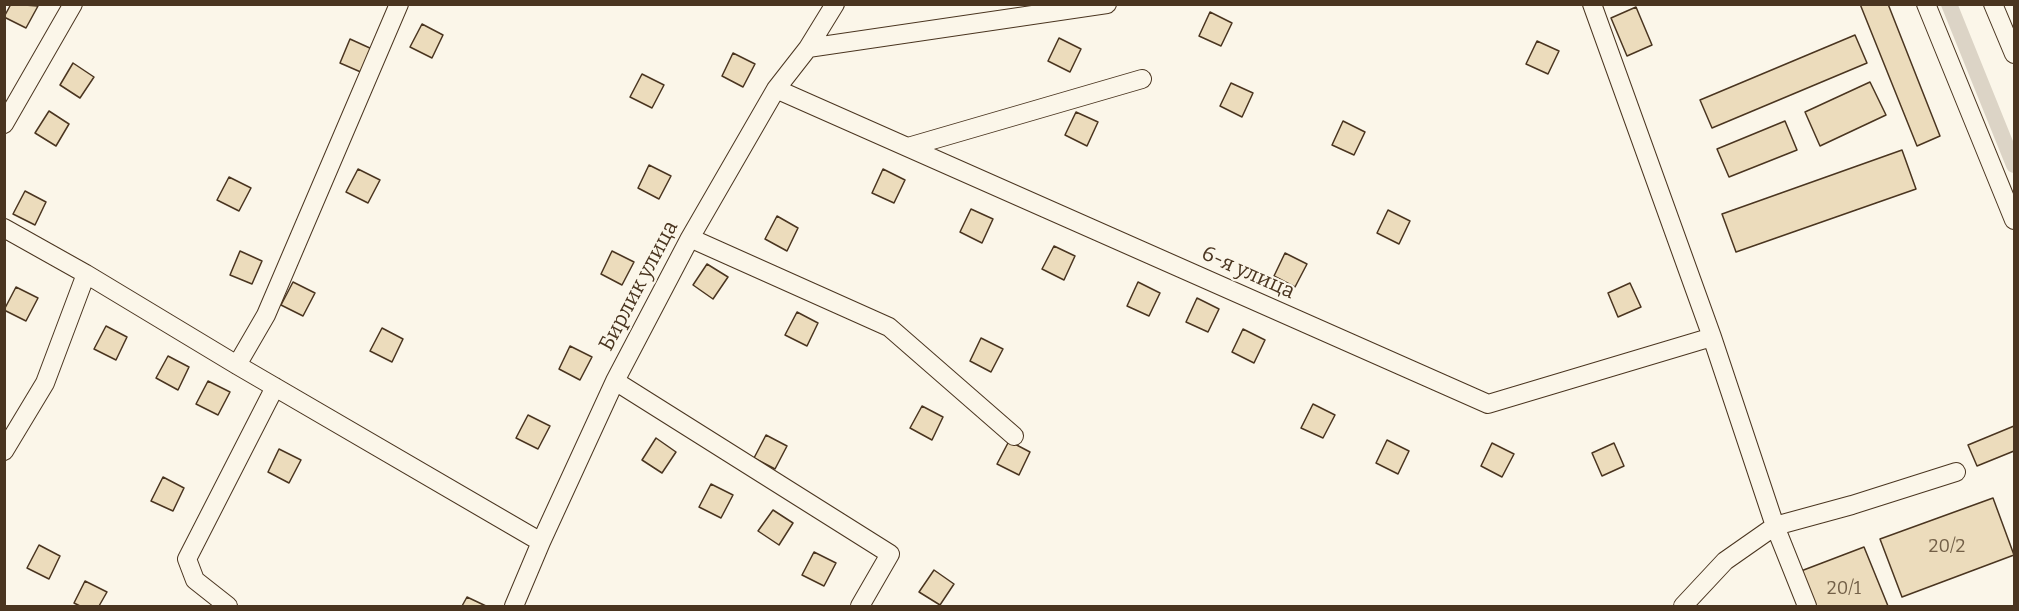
<!DOCTYPE html>
<html>
<head>
<meta charset="utf-8">
<style>
	body { margin:0 }
	#map { position:relative; width:2019px; height:611px; overflow:hidden; background:#fbf6e9; font-family:Bitter,serif }
	canvas { display:block }
	.frame { position:absolute; inset:0; border:6px solid #4a3520; pointer-events:none }
</style>
</head>
<body>
<div id="map">
<canvas width="2019" height="611"></canvas>
<div class="frame"></div>
</div>
<script>
const g = document.querySelector('canvas').getContext('2d');
g.lineJoin = 'round';
function strokePath(path, color, width, dash) { g.strokeStyle = color; g.lineWidth = width; g.lineCap = dash ? 'butt' : 'round'; g.setLineDash(dash || []); g.stroke(path); }
function paint(path, color) { g.fillStyle = color; g.fill(path, 'evenodd'); }
function drawText(font, color, halo, rows, align = 'center') {
  g.font = font + ' Bitter,serif'; g.lineWidth = 4.5; g.setLineDash([]); g.textBaseline = 'middle'; g.strokeStyle = halo; g.fillStyle = color; for (const [text, x, y, turn = 0] of rows) {
    g.save(); g.translate(x, y); g.rotate((+turn || 0) * Math.PI / 180); g.textAlign = isNaN(turn) ? turn : align; if (halo) g.strokeText(text, 0, 0); g.fillText(text, 0, 0); g.restore();
  }
}
const canal = new Path2D(`
	M1949,4l65,161`);
const building = new Path2D(`
	M11,4l27,2 -12,22 -22,-11z
	M1860,4h28l52,132 -23,10z
	M1636,7l16,38 -25,11 -16,-38z
	M1210,12l22,11 -11,23 -22,-10z
	M422,24l21,11 -11,23 -22,-11z
	M1855,35l12,28 -155,65 -12,-28z
	M1059,38l22,11 -11,23 -22,-11z
	M350,39l22,10 -9,24 -23,-10z
	M1537,41l22,10 -11,23 -22,-10z
	M733,53l22,11 -12,23 -21,-11z
	M73,63l21,14 -14,21 -20,-13z
	M642,74l22,11 -12,23 -22,-11z
	M1870,82l16,33 -66,31 -15,-34z
	M1231,83l22,10 -11,24 -22,-11z
	M49,111l20,13 -13,22 -21,-13z
	M1076,112l22,10 -11,24 -22,-11z
	M1343,121l22,11 -11,23 -22,-10z
	M1785,121l12,29 -68,27 -12,-28z
	M1902,150l14,39 -180,63 -14,-38z
	M649,165l22,11 -12,23 -21,-11z
	M358,169l22,11 -12,23 -22,-11z
	M883,169l22,11 -11,23 -22,-10z
	M229,177l22,11 -12,23 -22,-11z
	M25,191l21,11 -11,23 -22,-11z
	M971,209l22,10 -11,24 -22,-11z
	M1388,210l22,11 -11,23 -22,-11z
	M777,216l21,12 -11,23 -22,-12z
	M1054,246l21,10 -11,24 -22,-11z
	M240,251l22,10 -10,23 -22,-9z
	M612,251l22,11 -12,23 -21,-11z
	M1285,253l22,11 -12,23 -21,-11z
	M707,264l21,13 -15,22 -20,-14z
	M293,282l22,11 -12,23 -22,-11z
	M1138,282l22,11 -11,23 -22,-10z
	M1630,283l11,24 -23,10 -10,-24z
	M16,287l22,11 -12,23 -22,-11z
	M1197,298l22,11 -11,23 -22,-10z
	M797,312l21,11 -11,23 -22,-11z
	M106,326l21,11 -11,23 -22,-11z
	M382,328l21,11 -11,23 -22,-11z
	M1243,329l22,11 -11,23 -22,-11z
	M981,338l22,11 -12,23 -21,-11z
	M570,346l22,11 -12,23 -21,-11z
	M168,356l21,11 -11,23 -22,-12z
	M208,381l22,11 -12,23 -22,-11z
	M1313,404l22,11 -12,23 -22,-10z
	M922,406l21,11 -11,23 -22,-12z
	M528,415l22,11 -12,23 -22,-11z
	M2014,426v25l-37,15 -9,-21z
	M766,435l21,11 -12,23 -21,-11z
	M656,438l20,14 -14,21 -20,-13z
	M1387,440l22,11 -11,23 -22,-11z
	M1009,441l21,11 -11,23 -22,-11z
	M1492,443l22,11 -12,23 -21,-11z
	M1614,443l10,23 -22,10 -10,-23z
	M279,449l22,11 -12,23 -21,-11z
	M163,477l21,11 -11,23 -22,-10z
	M711,484l22,11 -12,23 -22,-11z
	M1993,498l21,57 -112,42 -22,-58z
	M773,510l20,13 -14,22 -21,-14z
	M39,545l21,11 -11,23 -22,-11z
	M1864,547l24,59h-73l-14,-35z
	M814,552l22,11 -12,23 -22,-11z
	M934,570l20,14 -14,21 -21,-13z
	M85,581l22,11 -8,14h-19l-6,-3z
	M467,597l19,9h-24z`);
const minor = new Path2D(`
	M1592,4l120,333 63,189 32,80
	M1926,4l88,216
	M1993,4l21,50
	M808,48l299,-44
	M776,89l712,315 224,-67
	M4,124l69,-120
	M908,147l234,-68
	M4,228l82,46 151,91 304,177
	M690,238l199,89 125,109
	M237,365l29,-50 133,-311
	M615,381l275,173 -30,52
	M4,451l41,-68 41,-109
	M228,606l-33,-26 -8,-21 88,-172
	M514,606l27,-64 74,-161 75,-143 86,-149 32,-41 27,-44
	M1683,606l42,-45 50,-35 77,-21 104,-33`);
const numberNames = [
	["20/2",1947,547],
	["20/1",1844,589]
];
const streetNames = [
	["6-я улица",1248,273,24],
	["Бирлик улица",639,286,-62]
];
strokePath(canal, '#dcd4c6', 16);
paint(building, '#ecdcbc');
strokePath(building, '#4a3520', 1.5);
strokePath(minor, '#4a3520', 20);
strokePath(minor, '#fbf6e9', 18);
drawText('18px', '#725f47', null, numberNames);
drawText('21px', '#4a3520', '#fbf6e9', streetNames);
</script>
</body>
</html>
